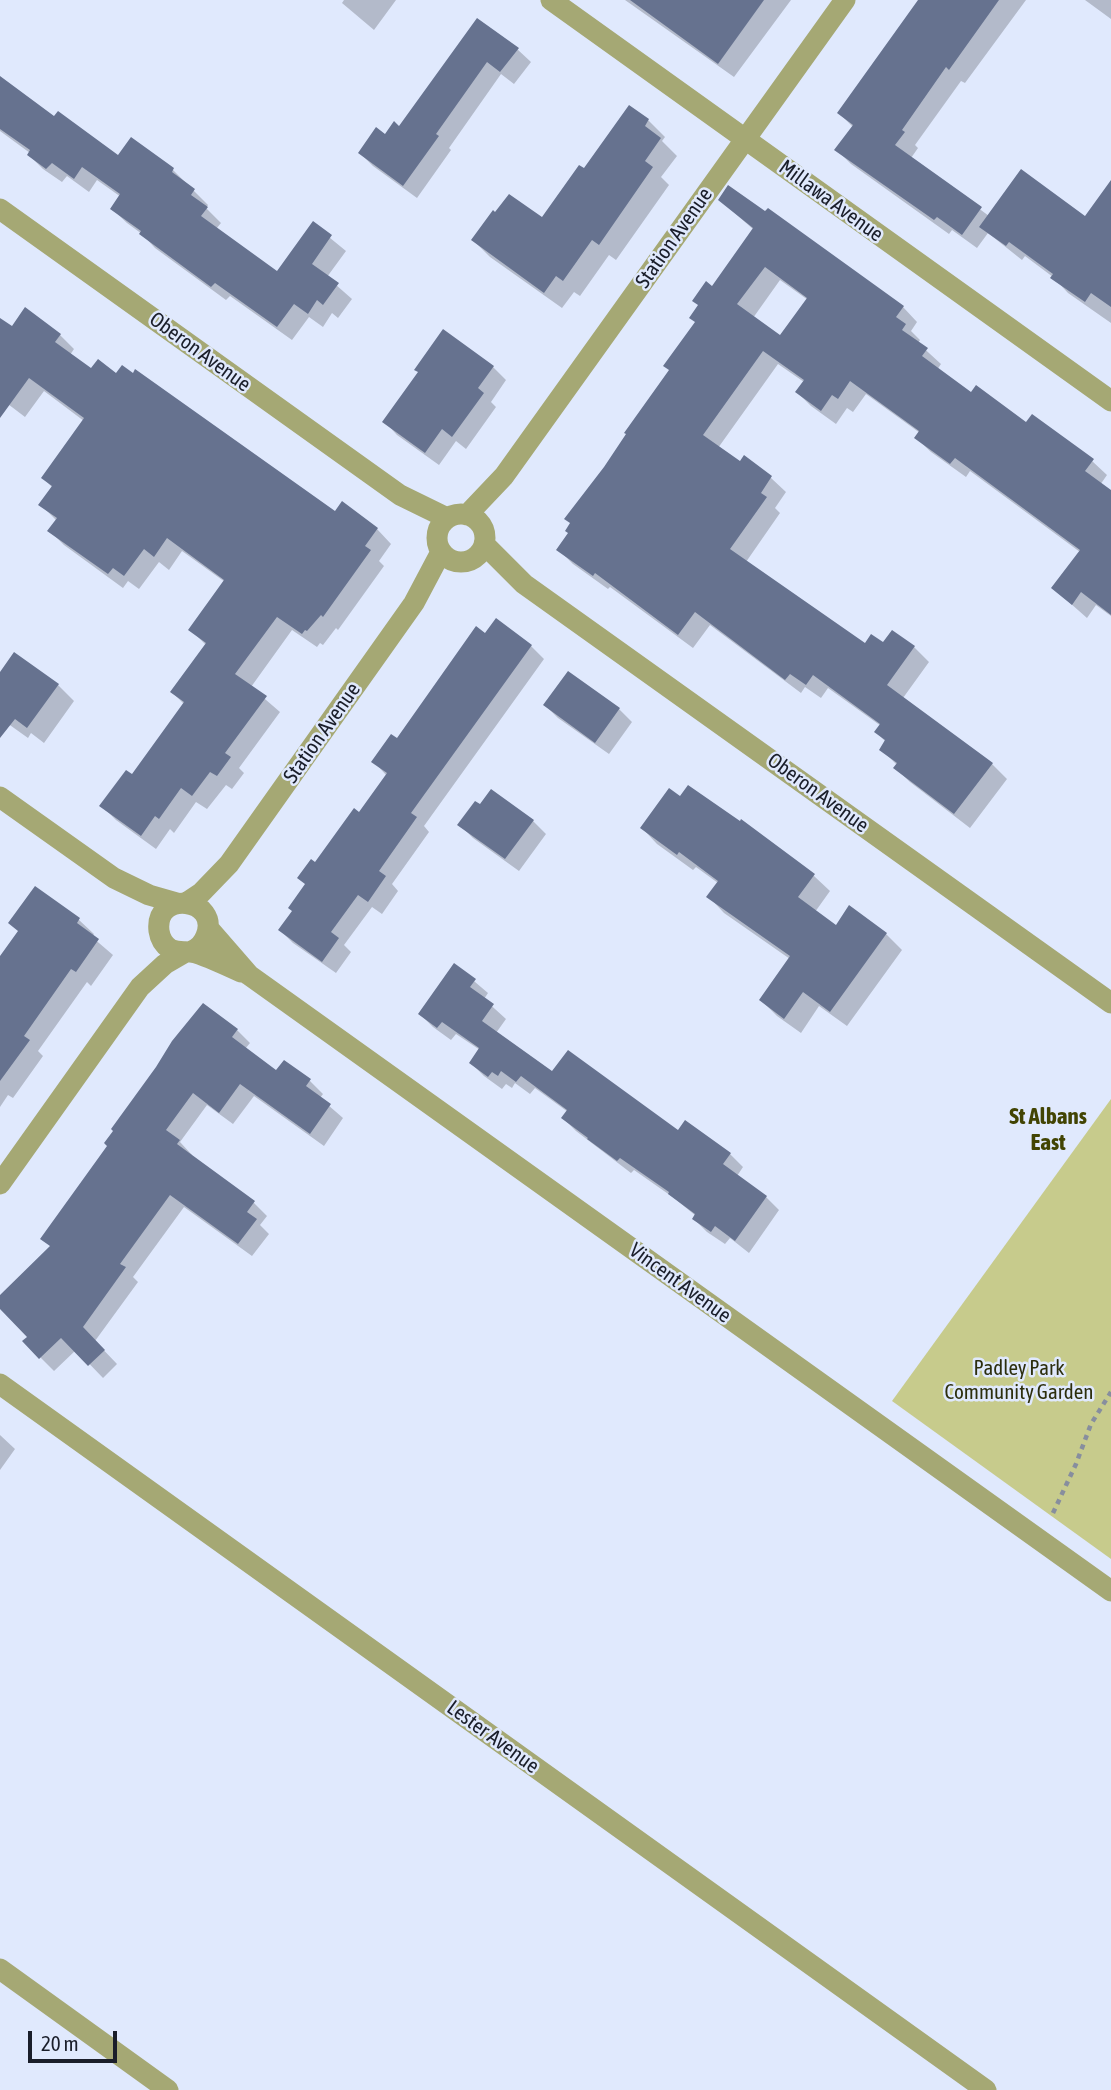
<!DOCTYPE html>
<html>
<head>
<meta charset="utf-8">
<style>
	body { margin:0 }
	#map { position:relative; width:1111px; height:2090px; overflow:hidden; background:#e0e9fd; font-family:"Asap Condensed",sans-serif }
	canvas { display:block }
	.scale { position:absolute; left:28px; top:2031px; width:89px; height:32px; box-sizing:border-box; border:4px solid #1a1e2a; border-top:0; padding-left:9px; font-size:21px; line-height:24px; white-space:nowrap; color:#1a1e2a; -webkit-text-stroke:5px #e0e9fd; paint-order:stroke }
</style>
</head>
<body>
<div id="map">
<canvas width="1111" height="2090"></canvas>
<div class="scale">20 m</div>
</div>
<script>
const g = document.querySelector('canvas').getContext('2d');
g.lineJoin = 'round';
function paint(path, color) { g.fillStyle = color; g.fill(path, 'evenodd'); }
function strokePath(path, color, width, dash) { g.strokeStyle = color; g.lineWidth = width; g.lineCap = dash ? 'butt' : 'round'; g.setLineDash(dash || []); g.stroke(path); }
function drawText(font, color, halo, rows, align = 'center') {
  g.font = font + ' "Asap Condensed",sans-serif'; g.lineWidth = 5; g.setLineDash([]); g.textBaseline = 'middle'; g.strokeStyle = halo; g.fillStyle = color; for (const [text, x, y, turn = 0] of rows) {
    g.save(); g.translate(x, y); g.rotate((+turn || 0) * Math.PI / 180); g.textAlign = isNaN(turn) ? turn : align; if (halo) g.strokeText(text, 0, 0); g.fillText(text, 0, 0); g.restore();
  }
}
const green = new Path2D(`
	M1111,1099v460l-219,-158z`);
const shadow = new Path2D(`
	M344,0h52l-22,30 -32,-27z
	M625,0h166l-57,77z
	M927,0h99l-61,83 -4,-2 -46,64 3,3 -7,10 78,58 97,3 25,-30v134l-43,-30 -15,-16 -28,-21 -3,4 -34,-27 -11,15 -25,-18 -3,4 -98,-70 -14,-14 16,-23 -14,-14z
	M1085,0h26v19z
	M477,20l40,29 14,13 -17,22 -13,-10 -52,74 2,2 -34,48 -44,-32 -13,-13 40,-25z
	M0,79l55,39 64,39 54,13 35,35 -2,3 15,15 -5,6 61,44 36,-49 33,27 -19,26 25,22 -14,19 -6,-5 -9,14 -14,-10 -17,23 -62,-44 -4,4 -71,-52 -13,-14 -15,-11 -15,-14 9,-12 -24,-17 -8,12 -22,-16 -5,6 -19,-13 -14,-14 1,-2 -30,-22z
	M630,107l18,13 17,17 -3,4 15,15 -16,21 8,8 -53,75 -7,-5 -29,41 -6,-4 -12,16 -72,-51 -17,-17 69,-20 42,-49z
	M720,200l183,107 14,15 -6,9 9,9 -2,3 23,21 -4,6 34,25 121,66 15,14 -7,10 11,10v121l-15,-11 -9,13 -34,-30 27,-36 -110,-81 -4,6 -35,-25 -15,-14 4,-5 -54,-39 -13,18 -6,-4 -11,16 -25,-18 -14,-14 7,-10 -26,-18 -60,84 22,15 4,-5 27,20 15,14 -11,16 5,5 -34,49 119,83h19l9,-13 21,15 15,15 -26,36 89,66 15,15 -37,49 -60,-46 -15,-14 2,-3 -16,-16 5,-7 -10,-10 5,-6 -53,-38 -7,10 -16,-11 -4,6 -91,-68 -17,23 -83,-61 -2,2 -35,-25 -15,-15 12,-16 35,-65 66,-97 41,-83 42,-58zM780,280l28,20 -27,38 -28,-20z
	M0,323l12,6 48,6 14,14 -4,6 22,15 243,144 42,15 14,15 -12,17 5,5 -46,64 -2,-2 -13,17 -3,-2 -3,4 -25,-17 -41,57 29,25 -41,56 5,5 -12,16 -6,-4 -19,24 -11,-7 -22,31 -4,-4 -14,20 -40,-29 -14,-14 30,-30 52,-72 -12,-12 34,-47 -15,-15 34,-48 -43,-31 -13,19 -10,-8 -20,27 -11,-8 -5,7 -59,-43 -14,-14 7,-10 -16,-16 12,-17 -10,-10 41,-57 -40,-30 -19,26 -25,-19z
	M493,367l13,13 -15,22 5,5 -30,42 -10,-8 -17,24 -42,-30 -13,-14z
	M486,635l45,11 13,13 -120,167 5,6 -37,52 6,7 -16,23 -10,-7 -28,38 7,7 -15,21 -43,-30 -13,-13 14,-19 21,-47 44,-50 28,-38 -13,-14 24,-21z
	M15,654l43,31 16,16 -30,42 -13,-10 -3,5 -28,-20v-44z
	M545,705l74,4 13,13 -23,32 -51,-36z
	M681,799l59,25 2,-3 72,55 16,15 -15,21 21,15 14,-19 36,26 16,16 -55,76 -28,-20 -18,27 -24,-17 -16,-16 29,-41 -66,-46 -15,-16 9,-14 -22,-16 -3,3 -36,-26 -15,-16z
	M533,821l13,13 -27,37 -46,-33 -13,-13z
	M35,888l44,32 15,14 -2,3 21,18 -22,31 -4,-4 -49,69 5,5 -30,42 -5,-3 -8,12v-148l19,-27z
	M455,965l33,28 -4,6 22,20 -10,14 57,40 125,60 52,21 13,13 -6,9 29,21 13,13 -30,43 -19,-15 -5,6 -18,-12 -13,-13 2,-3 -22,-18 -40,-28 -3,3 -55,-42 -13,-13 5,-6 -33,-24 -5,6 -15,-11 -3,5 -6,-4 -4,5 -18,-13 -13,-13 9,-13 -24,-16 -5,6 -18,-13 -13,-13z
	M237,1030l13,13 -5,6 32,24 33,8 13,13 -3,4 23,20 -19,28 -70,-50 -21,28 -26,-19 -27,37 12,13 -1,1 63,47 13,13 -7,9 9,9 -17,22 -68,-49 -51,70 5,5 -43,59 22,23 -14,14 -27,-28 -22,21 -30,-30 5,-4 -29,-32z
	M0,1435l15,14 -15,21z`);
const building = new Path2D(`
	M630,0h134l-46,64z
	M918,0h81l-50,70 -3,-3 -44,63 3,2 -10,13 87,62 -20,28 -25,-18 -3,3 -100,-70 19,-25 -16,-12z
	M477,18l42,30 -19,24 -13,-10 -51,72 3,2 -36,50 -45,-33 18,-26 9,7 9,-13 5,5z
	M0,76l54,40 4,-5 60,44 13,-18 43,31 -2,4 23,17 -4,6 17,12 -7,9 76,55 36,-50 19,14 -20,29 27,19 -16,22 -6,-5 -9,14 -14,-10 -17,23 -62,-44 -4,4 -72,-53 2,-3 -31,-22 10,-15 -38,-27 -8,12 -22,-16 -6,6 -19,-14 3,-5 -30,-21z
	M629,105l20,14 -4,7 16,12 -16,23 8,6 -54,78 -7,-5 -29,41 -7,-5 -12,17 -73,-53 22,-30 2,2 14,-18 33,23 37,-52 5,3z
	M1021,169l64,47 26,-36v127l-20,-14 -6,9 -35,-24 3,-4 -44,-32 -3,4 -27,-19z
	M728,185l37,26 3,-3 136,98 -8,11 10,7 -4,6 26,18 -6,8 49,36 5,-7 50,37 6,-8 62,45 -9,12 26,19v125l-30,-23 -9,13 -21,-17 29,-38 -125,-92 -5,6 -36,-26 5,-7 -69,-50 -12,18 -6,-4 -11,16 -26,-19 9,-12 -41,-29 -60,84 37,26 4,-6 28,21 -11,17 6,4 -37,52 135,94 6,-9 12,8 9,-12 23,16 -28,39 106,78 -39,51 -61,-46 4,-5 -18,-13 6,-10 -11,-8 6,-8 -67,-49 -7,10 -16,-11 -5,6 -90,-68 -17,23 -83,-62 -2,3 -37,-26 12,-17 -3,-2 5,-8 -6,-4 40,-52 22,-33 -2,-1 45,-63 -6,-4 32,-44 -6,-4 9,-13 -6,-4 14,-20 6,5 41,-58 -35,-28zM765,267l42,31 -27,37 -43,-31z
	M25,307l36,27 -6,8 36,26 7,-9 18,14 6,-8 11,8 2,-4 200,142 7,-10 36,27 -13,18 6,4 -48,67 -2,-2 -14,16 -2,-1 -3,4 -25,-17 -42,57 32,22 -42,57 6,4 -14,19 -7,-4 -18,24 -11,-8 -22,31 -4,-3 -14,20 -42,-30 27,-36 6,4 52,-72 -14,-10 36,-49 -18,-13 36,-50 -57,-42 -13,19 -10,-8 -20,27 -11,-8 -5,6 -61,-43 10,-13 -19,-13 14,-19 -11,-8 43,-60 -55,-40 -29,40v-100l12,8z
	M443,329l51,37 -16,22 6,5 -32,44 -10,-8 -17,24 -43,-31 36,-50 -4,-2z
	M496,618l36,27 -121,168 6,4 -38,54 7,5 -18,26 -10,-7 -27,37 8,6 -17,24 -44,-32 14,-19 -4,-3 17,-24 -8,-6 14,-19 4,3 39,-54 5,4 28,-39 -16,-11 20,-28 6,4 79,-112 9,7z
	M14,652l45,32 -32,44 -12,-9 -15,19v-66z
	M568,671l52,37 -25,35 -52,-38z
	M688,785l52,36 1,-2 74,55 -17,23 38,28 13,-20 38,28 -57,79 -27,-20 -19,27 -25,-19 31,-44 -84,-59 12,-16 -39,-29 -2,3 -37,-27 29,-40 11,8z
	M491,789l43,31 -29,39 -48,-34 18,-24 5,3z
	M35,886l45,32 -3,5 22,16 -23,33 -5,-3 -47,67 6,4 -30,41v-125l18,-25 -10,-8z
	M454,963l22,16 -6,8 24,17 -12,17 70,50 16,-21 110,80 7,-10 46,33 -8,11 44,32 -32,45 -20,-15 -4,6 -19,-13 3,-5 -27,-20 1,-2 -49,-34 -3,3 -30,-22 1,-1 -27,-20 6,-8 -46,-34 -5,6 -15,-11 -3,5 -6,-4 -4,5 -19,-14 10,-15 -37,-26 -5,6 -19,-14z
	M203,1003l35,26 -6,8 44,33 8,-10 27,19 -5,7 25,18 -21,30 -70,-50 -21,29 -26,-20 -27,37 14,10 -3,4 78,57 -8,11 10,7 -19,25 -68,-49 -50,69 6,3 -43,60 22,23 -17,16 -27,-28 -22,21 -17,-18 5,-4 -27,-28v-14l50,-49 -10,-7 67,-93 -3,-3 9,-12 -2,-2 45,-62 16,-26z`);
const path = new Path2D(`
	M1053,1513l23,-49 15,-40 20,-32`);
const street = new Path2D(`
	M551,0l560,401
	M0,209l400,286 47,23
	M437 538a24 24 0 1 1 48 0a24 24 0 1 1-48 0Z
	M467,515l37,-39 341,-476
	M484,544l40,40 587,419
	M0,797l114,81 35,17 28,8
	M186,903l15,-10 28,-29 185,-261 27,-51
	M209,929l40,46 862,616
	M192,951c7,-3 11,-7 14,-15 15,-38 -52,-47 -47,-5 1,7 5,14 11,18 9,5 17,1 26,4 15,5 30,12 45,19
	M0,1184l140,-197 25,-23 19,-11
	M0,1384l986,706
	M0,1969l168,121`);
const streetNames = [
	["Millawa Avenue",831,201,36],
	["Station Avenue",674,238,-55],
	["Oberon Avenue",200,352,36],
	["Station Avenue",322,733,-55],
	["Oberon Avenue",818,793,36],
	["Vincent Avenue",680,1283,36],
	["Lester Avenue",493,1737,36]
];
const parkNames = [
	["Padley Park",1019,1368],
	["Community Garden",1019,1392]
];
const neighbourhoodNames = [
	["St Albans",1048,1117],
	["East",1048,1143]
];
paint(green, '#c7cb8c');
paint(shadow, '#0003');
paint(building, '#66728f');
strokePath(path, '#878e9e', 4.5, [5, 5]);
strokePath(street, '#a5a874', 21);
drawText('21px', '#1a1e2a', '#e0e9fd', streetNames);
drawText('21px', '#2c2e0d', '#e0e9fd', parkNames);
drawText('bold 23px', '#424403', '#e0e9fd', neighbourhoodNames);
</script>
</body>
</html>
